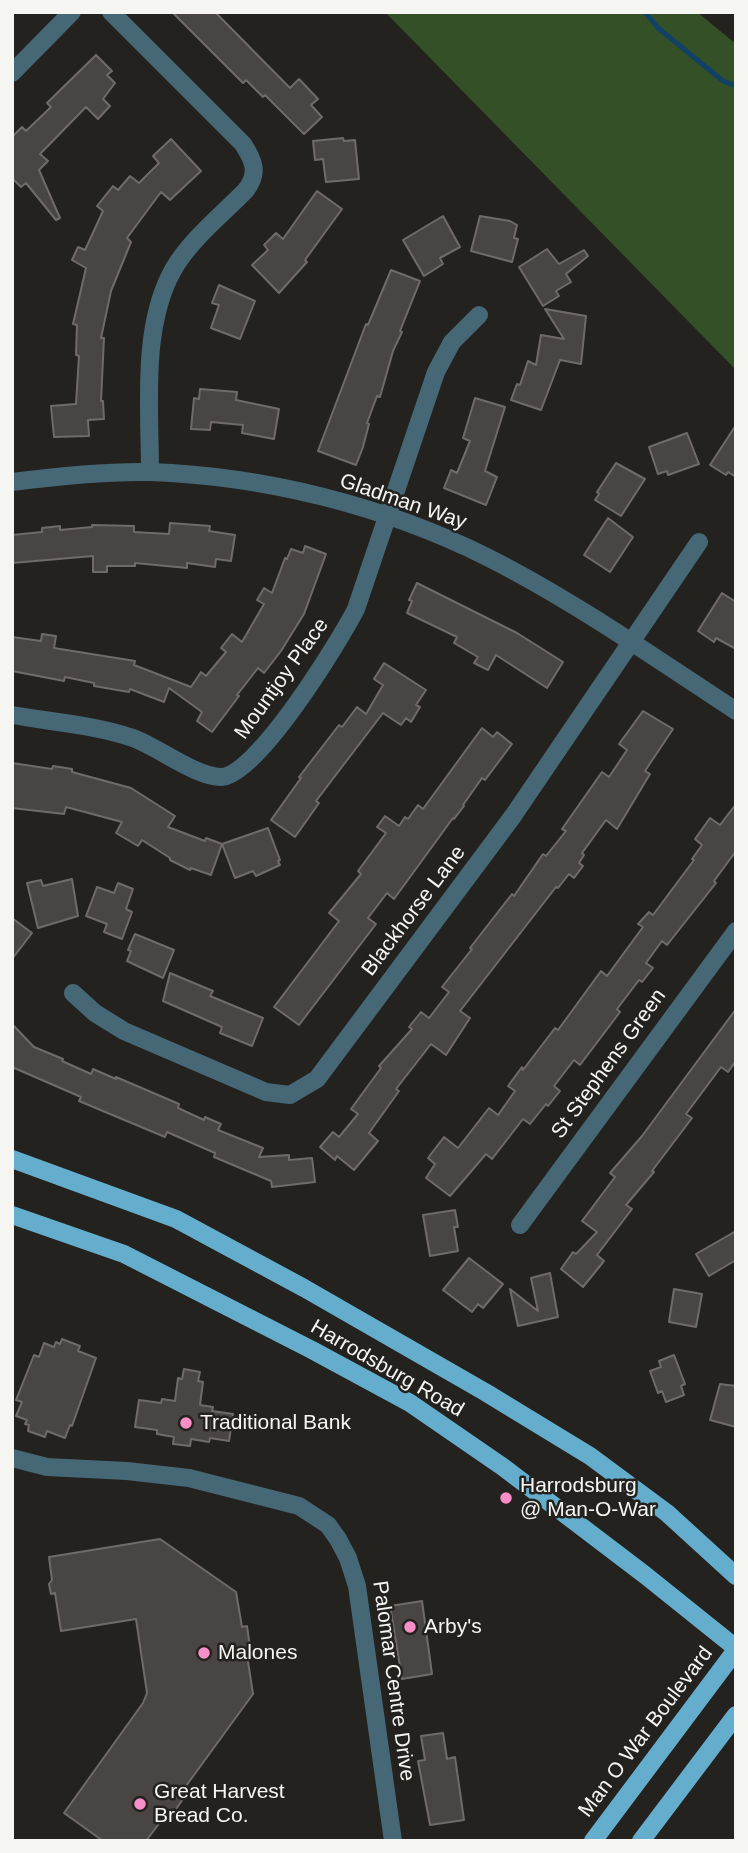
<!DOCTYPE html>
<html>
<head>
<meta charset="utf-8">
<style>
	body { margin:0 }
	#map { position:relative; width:748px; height:1853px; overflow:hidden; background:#23221e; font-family:Arial,sans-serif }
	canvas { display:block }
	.frame { position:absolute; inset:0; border:14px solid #f5f5f2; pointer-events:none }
</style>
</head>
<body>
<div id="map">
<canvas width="748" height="1853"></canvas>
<div class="frame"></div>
</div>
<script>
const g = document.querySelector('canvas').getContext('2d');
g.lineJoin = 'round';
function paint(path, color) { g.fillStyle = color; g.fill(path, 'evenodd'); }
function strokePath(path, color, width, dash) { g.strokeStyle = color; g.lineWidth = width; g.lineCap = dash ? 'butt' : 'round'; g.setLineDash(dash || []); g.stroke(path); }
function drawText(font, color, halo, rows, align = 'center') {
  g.font = font + ' Arial,sans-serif'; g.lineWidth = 5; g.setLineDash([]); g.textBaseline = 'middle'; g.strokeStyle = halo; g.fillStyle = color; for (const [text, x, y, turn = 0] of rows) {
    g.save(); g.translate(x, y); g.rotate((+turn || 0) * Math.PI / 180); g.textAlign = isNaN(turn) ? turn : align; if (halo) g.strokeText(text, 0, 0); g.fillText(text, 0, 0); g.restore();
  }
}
const green = new Path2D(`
	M385,12h312l39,32v326z`);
const stream = new Path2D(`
	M645,12l13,16 65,53 13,5`);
const building = new Path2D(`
	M172,12h43l75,76 9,-9 19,20 -7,6 11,12 -18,17 -39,-39 -2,2 -17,-17 -3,3z
	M96,55l16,16 -5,4 8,8 -12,16 7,7 -12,13 -12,-12 -46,47 8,7 -9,9 21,48 -4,2 -30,-37 -5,4 -9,-9v-41l10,-10 4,4 25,-24 -4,-4z
	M343,138l1,3 11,-1 4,39 -33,3 -3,-23 -8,1 -2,-19z
	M171,139l30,32 -31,29 -9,-8 -34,46 4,4 -20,49 -10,47h3l-3,63h2l1,18 -16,1 1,16 -35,1 -3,-31 25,-2 3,-48 -3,-1 1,-30 -4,-1 13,-56 -14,-8 6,-13 7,3 18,-39 -6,-5 16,-20 5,4 12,-14 9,7 20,-20 -6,-7z
	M317,191l25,18 -37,51 2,2 -28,31 -27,-28 16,-15 -4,-5 12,-12 7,6z
	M443,216l17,31 -20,11 3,6 -19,12 -21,-36z
	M480,216l30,5 7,4 -3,13 4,1 -6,23 -41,-11z
	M547,249l12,15 25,-14 4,6 -22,18 5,8 -15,9 3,5 -16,10 -24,-39z
	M391,270l29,11 -20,50 2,1 -9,19 -13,46 -3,-1 -10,27 2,1 -6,23 -7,18 -38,-14 48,-127 2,1z
	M219,285l36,16 -15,38 -29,-11 8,-23 -7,-2z
	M545,309l41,7 -5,48 -21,-4 -19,50 -30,-10 6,-16 3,1 8,-24 8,4 5,-30 23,4z
	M200,389l37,3 -1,8 43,9 -5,30 -32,-6 1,-8 -32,-3 -1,8 -19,-1 3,-31 5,1z
	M475,398l30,9 -20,64 12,6 -11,28 -42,-17 7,-18 6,3 13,-32 -7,-3z
	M736,425v52l-8,-5 -2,3 -16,-10z
	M687,433l12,31 -31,11 -1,-4 -9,3 -9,-27z
	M616,463l29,16 -24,37 -26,-16 4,-6 -2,-2z
	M608,518l25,19 -23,35 -26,-17z
	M170,523l40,3 -1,5 26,4 -4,26 -15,-2 -1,8 -28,-4v5l-52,-5v3h-28v6h-14v-16l-81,7v-28l30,-3v-4l18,-2v4l32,-3v-2l42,1v6l35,2z
	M305,546l21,8 -22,60 -23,37 -17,22 -6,-5 -21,27 2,1 -27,36 -15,-11 5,-9 -33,-24 -5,14 -34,-13 -1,3 -35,-6v-3l-29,-6 -1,4 -52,-10v-34l29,4 1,-7 14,2 -2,12 81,13 -1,4 57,22 10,-15 5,4 20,-24 -5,-4 11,-14 10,8 22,-38 -7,-4 7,-12 8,5 13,-35 2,1 4,-10 12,4z
	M417,583l100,50 46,29 -16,26 -51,-33 -8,15 -14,-7 4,-6 -24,-14 3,-6 -50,-24 5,-12 -3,-1z
	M722,593l14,9v47l-20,-11 -2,4 -16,-11z
	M384,663l42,27 -10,15 4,2 -9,15 -5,-4 -5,7 -18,-12 -67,88 3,2 -24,34 -24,-17 30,-42 -2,-1 40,-52 3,2 15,-20 9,7 17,-29 -9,-6z
	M643,711l30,18 -28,42 5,3 -33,55 -11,-9 -24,33 2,2 -5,8 4,3 -9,12 -5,-4 -11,14 -2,-1 -96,124 10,7 -24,37 -15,-11 -35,45 3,2 -30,42 9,8 -24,29 -17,-14 -2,4 -15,-13 13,-15 6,5 19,-23 -7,-5 30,-41 -2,-2 33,-37 -3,-2 12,-15 8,6 20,-26 -7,-5 30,-38 -2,-1 42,-54 2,2 29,-42 3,2 20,-25 -4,-2 40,-57 7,5 18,-27 -8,-6z
	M482,728l11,9 4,-5 15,12 -27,36 -3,-2 -19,27 1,1 -10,13 -1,-1 -59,81 -7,-6 -19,25 8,6 -77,101 -25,-18 65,-86 -10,-8 32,-39 -3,-3 28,-38 -9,-6 8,-11 14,10 6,-9 3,2 10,-14 5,4z
	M12,763l40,6 1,-3 19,3v3l59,16 44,28 -7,11 37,14 1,-3 16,6 -11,31 -20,-7 -1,2 -20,-10v-2l-28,-18 -4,6 -22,-13 6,-11 -56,-15 -2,7 -52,-6z
	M736,804v47l-22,30 2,2 -49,62 -5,-4 -16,22 7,5 -11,14 -3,-2 -22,29 3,3 -40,53 -6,-5 -20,26 6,5 -12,15 -2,-2 -16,20 -7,-5 -31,40 -6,-5 -36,42 -24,-18 9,-14 -7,-6 16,-21 14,11 31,-40 9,7 17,-24 -7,-5 14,-19 1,3 32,-42 3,2 43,-59 6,5 36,-49 -5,-3 11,-12 4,3 41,-55 -2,-1 10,-14 -7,-6 15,-21 10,7z
	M268,828l12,32 -2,1 2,4 -24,11 -3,-5 -18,7 -13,-34z
	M72,879l6,37 -40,12 -11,-45 14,-3 2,6z
	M118,883l15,6 -7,20 6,3 -10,27 -18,-7 3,-8 -21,-8 11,-29 17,6z
	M12,918l20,15 -20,26z
	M135,934l39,16 -11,28 -36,-17 4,-10 -3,-1z
	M170,973l43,18 -3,5 53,22 -11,28 -32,-13 2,-6 -59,-26z
	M736,1009v52l-8,11 -7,-5 -35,47 6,4 -40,53 2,1 -28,33 6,4 -35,46 7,6 -21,26 -22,-18 12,-17 3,2 21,-22 -15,-11 33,-44 -5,-4 32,-37z
	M12,1024l22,23 29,12 -1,2 29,13 2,-5 23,10v-2l63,27 -1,4 26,12 1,-3 16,7 -3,6 45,18 -4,9 30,-2v5l23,-2 3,24 -43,5 -1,-6 -57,-24 1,-4 -48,-21 -2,5 -86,-36 2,-4 -69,-30z
	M455,1210l3,17h-4l4,24 -28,5 -7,-41z
	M736,1231v29l-27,16 -13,-22z
	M469,1258l34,26 -20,24 -5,-4 -6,8 -29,-22z
	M550,1273l8,44 -40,9 -8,-37 28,22 -7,-33z
	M674,1289l28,5 -6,33 -27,-5z
	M62,1339l18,7 -2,5 18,7 -24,68 -2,-1 -5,13 -18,-7 -2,6 -17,-6 1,-6 -4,-1 2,-4 -11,-4 6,-14 -6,-2 18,-45 5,2 5,-14 10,4 2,-5 4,2z
	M674,1355l11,29 -4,2 3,9 -18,7 -4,-11 -4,2 -8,-22 11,-4 -2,-6z
	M184,1369l16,3 -2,9 5,1 -3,23 13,2 -1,4 21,3 -4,27 -19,-3 -1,4 -18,-3 -1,7 -17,-2 1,-7 -17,-3v-4l-22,-3 4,-27 22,3 1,-4 13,2 3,-23 4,1z
	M720,1384l16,2v41l-26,-7z
	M160,1539l76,53 6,35 5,-1 4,28 -4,1 6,39 -67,92 4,3 -16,23 -4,-3 -24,32h-43l-39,-28 79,-110 4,-10 -11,-74 -75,12 -6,-38 -4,1 -2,-10 3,-4 -3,-23z
	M422,1601l10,73 -30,5 -12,-73z
	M443,1733l4,26 8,-2 9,63 -34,5 -12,-64 7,-1 -4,-24z`);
const minor = new Path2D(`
	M111,12l132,132c11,17 16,29 3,46 -24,25 -56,50 -73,80 -32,57 -23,139 -23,202
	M12,73l60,-61
	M12,482c46,-6 92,-11 138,-10 115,4 235,34 337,85 87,44 168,101 249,154
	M12,715c40,7 83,10 121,23 25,9 63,39 88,39 36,-1 118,-135 135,-168l80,-237 16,-30 27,-27
	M73,993l22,20 29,18 142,61 24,3 27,-16 196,-263 186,-274
	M520,1225l216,-294
	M12,1458l35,9 80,4 62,7 110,28 29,19 10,14 10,19 9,28 36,255`);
const major = new Path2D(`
	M12,1159l164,60 128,69 181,104 105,64 77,57 69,63
	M12,1215l112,39 188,96 98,53 93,64 142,108 91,73
	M593,1841l143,-191
	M641,1841l95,-126`);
const markers = [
	[186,1423,7,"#f98fc9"],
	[506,1498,7,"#f98fc9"],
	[410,1627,7,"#f98fc9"],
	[204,1653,7,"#f98fc9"],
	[140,1804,7,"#f98fc9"]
];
const streetNames = [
	["Gladman Way",403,502,19],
	["Mountjoy Place",282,679,-54],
	["Blackhorse Lane",414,911,-53],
	["St Stephens Green",609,1064,-54],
	["Harrodsburg Road",387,1369,30],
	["Palomar Centre Drive",393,1681,82],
	["Man O War Boulevard",646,1732,-53]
];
const poiNames = [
	["Traditional Bank",200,1423],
	["Harrodsburg",520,1486],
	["@ Man-O-War",520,1510],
	["Arby's",424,1627],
	["Malones",218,1653],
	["Great Harvest",154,1792],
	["Bread Co.",154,1816]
];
paint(green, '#335026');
strokePath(stream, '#114266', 5);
paint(building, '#494542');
strokePath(building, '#706b68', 2);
strokePath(minor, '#466776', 18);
strokePath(major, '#65adcc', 18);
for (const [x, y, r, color] of markers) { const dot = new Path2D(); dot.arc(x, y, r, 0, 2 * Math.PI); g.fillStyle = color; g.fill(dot); strokePath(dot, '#23221e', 2.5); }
drawText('21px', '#f5f5f2', '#23221e', streetNames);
drawText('21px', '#f5f5f2', '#23221e', poiNames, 'left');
</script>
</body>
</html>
